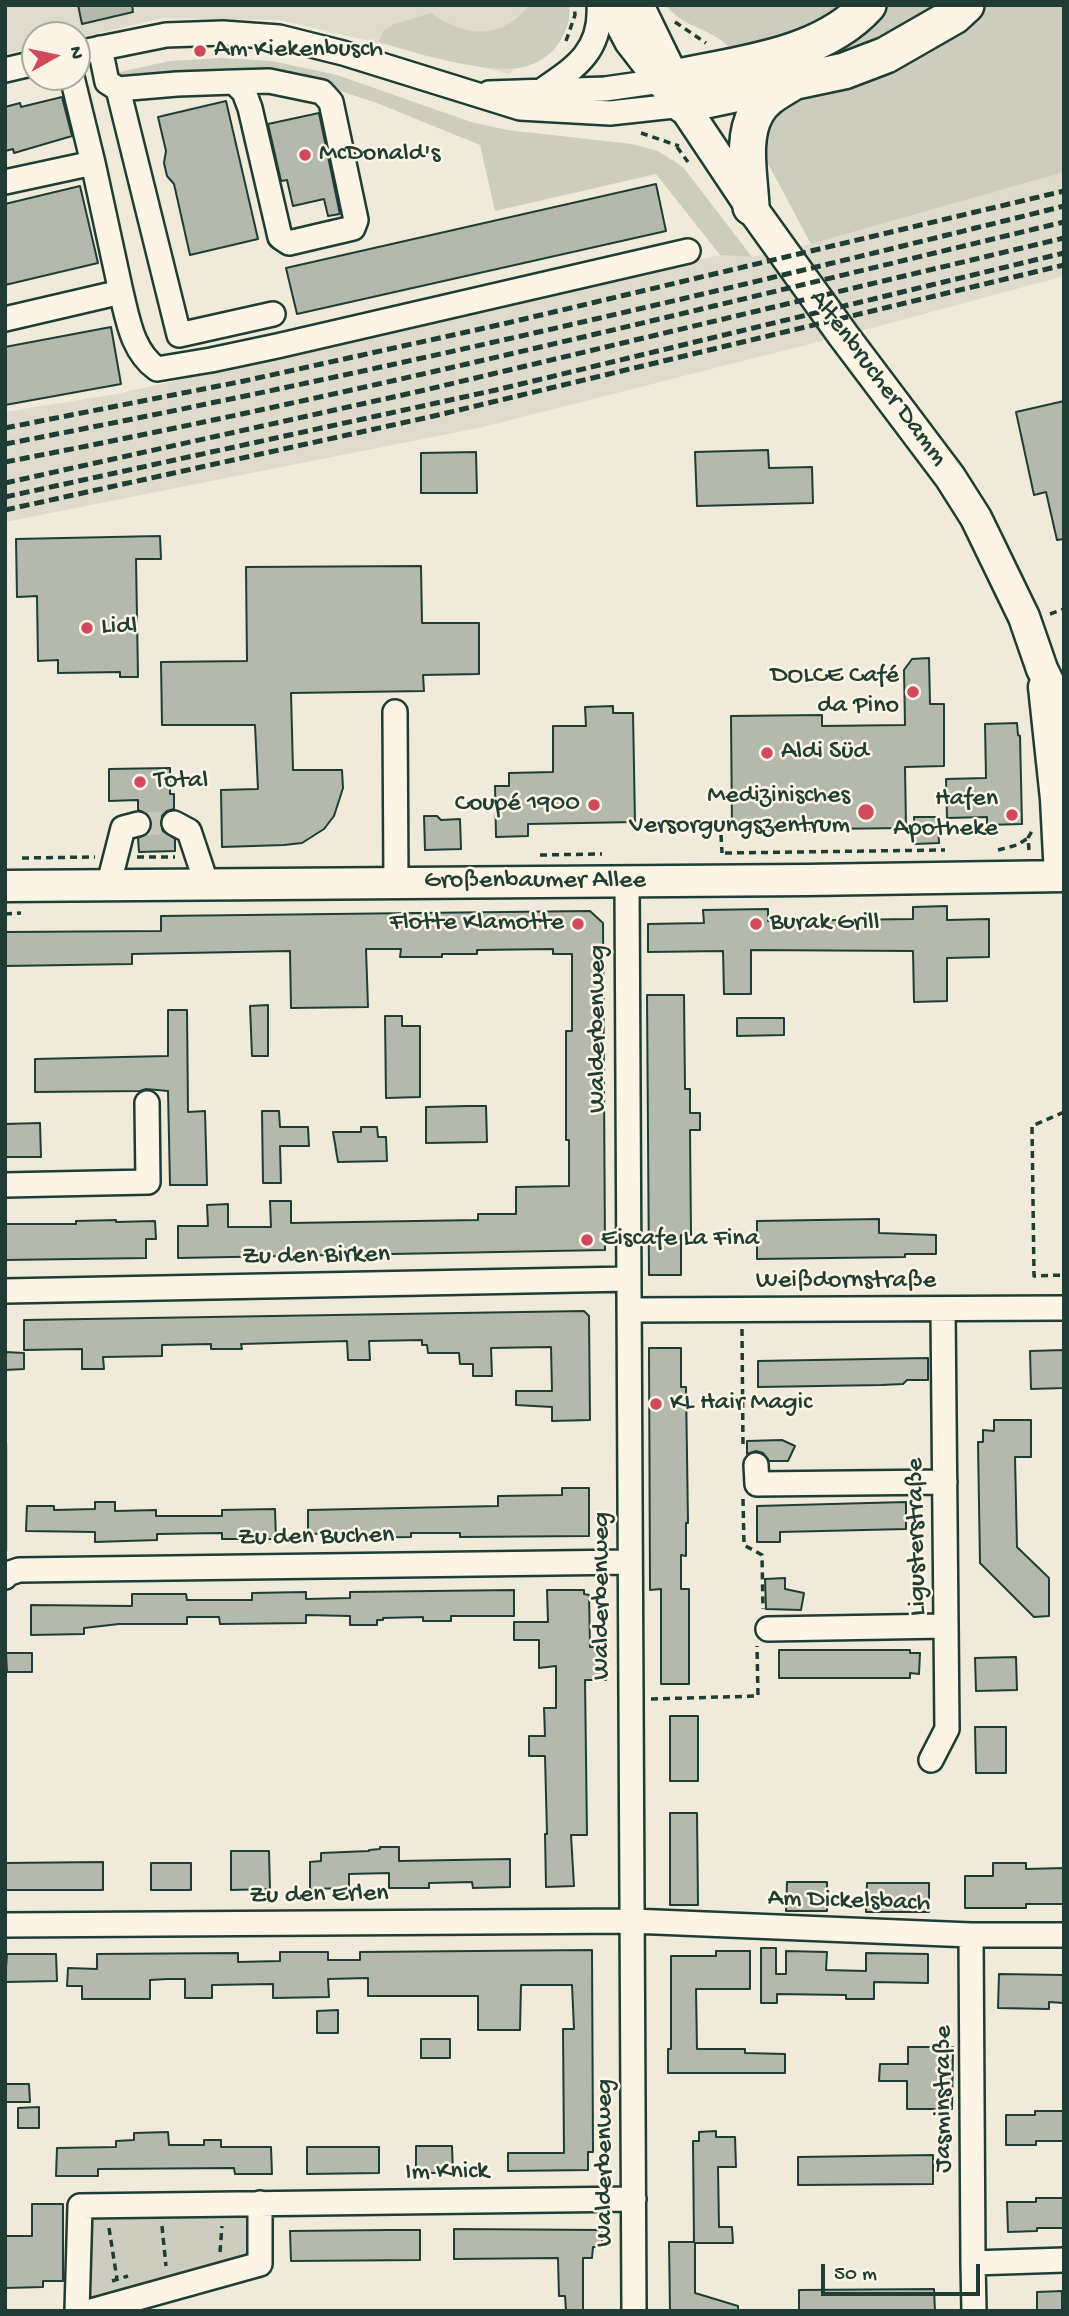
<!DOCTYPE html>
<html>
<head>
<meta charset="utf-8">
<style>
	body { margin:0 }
	#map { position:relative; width:1069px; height:2316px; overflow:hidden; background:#efeada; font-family:"Gochi Hand",sans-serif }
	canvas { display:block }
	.frame { position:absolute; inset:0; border:7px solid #1f3d34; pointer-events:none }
	.north { position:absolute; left:21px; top:21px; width:70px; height:70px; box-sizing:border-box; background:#fcf5e5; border:2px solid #a4ab9e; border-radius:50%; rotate:81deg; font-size:19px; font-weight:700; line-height:28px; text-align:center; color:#1f3d34 }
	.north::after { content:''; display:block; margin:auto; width:24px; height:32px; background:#d1495b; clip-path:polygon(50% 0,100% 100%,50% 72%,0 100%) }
	.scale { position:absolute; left:821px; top:2264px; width:159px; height:32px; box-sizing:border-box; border:4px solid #1f3d34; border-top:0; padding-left:9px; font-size:21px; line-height:24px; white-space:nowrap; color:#1f3d34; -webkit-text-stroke:5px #fcf5e5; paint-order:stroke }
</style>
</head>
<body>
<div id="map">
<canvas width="1069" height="2316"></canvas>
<div class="frame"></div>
<div class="north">N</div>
<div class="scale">50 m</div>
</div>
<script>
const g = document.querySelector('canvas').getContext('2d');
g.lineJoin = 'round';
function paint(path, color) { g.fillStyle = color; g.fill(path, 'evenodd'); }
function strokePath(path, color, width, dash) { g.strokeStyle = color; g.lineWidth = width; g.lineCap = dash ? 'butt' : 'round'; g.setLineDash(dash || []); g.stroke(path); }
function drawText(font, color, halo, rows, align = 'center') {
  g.font = font + ' "Gochi Hand",sans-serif'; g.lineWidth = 5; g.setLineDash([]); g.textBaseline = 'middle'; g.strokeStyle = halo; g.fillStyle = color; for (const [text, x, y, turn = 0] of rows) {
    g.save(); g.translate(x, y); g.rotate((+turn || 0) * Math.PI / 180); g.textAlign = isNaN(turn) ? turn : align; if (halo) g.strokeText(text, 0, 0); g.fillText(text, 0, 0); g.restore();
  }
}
const built = new Path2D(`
	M5,5h556l-51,69 -230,-54 -117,-2 -86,20v-3h-42v12l-30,7z
	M1064,172v104l-192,52 -389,99 -478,95v-110l117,-19 598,-138 32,2 59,-13z`);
const green = new Path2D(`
	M529,5h40c2,14 -2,24 -9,36 -7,12 -19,21 -33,25 -31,11 -116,-13 -148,-25l5,-11 8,-5 39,-12c34,25 71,27 98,-8z
	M666,5h183l-38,24 -82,19c-14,-19 -47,-20 -63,-43z
	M886,5h62l-66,41 -59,17 -1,-6 45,-28z
	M986,5h78v167l-253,72 -52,-97 19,-43 184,-76z
	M221,58l51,3 65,14 134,47 36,8 125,14 26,7 25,16 69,90 -32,-2 -64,-81 -161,37 -15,-66 -103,-42 -55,-18 -199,-6 -4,-4 1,-3 50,-11z
	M5,1443h3v108h-3z
	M235,2210c22,12 21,28 13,49l-149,41 -9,-4 -4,-5 4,-70 4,-5z`);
const building = new Path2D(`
	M78,5h54l1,7 -51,12z
	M62,97l10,39 -58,17 -1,-4 -8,2v-44l15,-4 1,4z
	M226,101l32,138 -68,16 -16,-71 -7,-8 -3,-13 2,-12 -8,-34z
	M319,113l21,101 -12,2 -4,-17 -31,7 -6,-26 -6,1 -13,-57z
	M656,184l10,47 -369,83 -11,-46z
	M80,186l18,77 -93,22v-81z
	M111,327l10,57 -116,21v-58z
	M1064,401v138l-7,1 -11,-48 -12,3 -18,-83z
	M768,450l1,18 43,-1 1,36 -116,3 -2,-54z
	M476,452l1,41h-56v-40z
	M160,536l1,23h-25l2,118h-18v-5l-62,1v-13l-20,1 -1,-65 -20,1 -1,-58z
	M421,566l1,57h57v51l-56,1 1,16 -133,2 2,77h49l1,18 -9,28 -10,13 -22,14 -18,2 -62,2 -1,-57 37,-1 -3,-64h-93l-1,-63 86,-1 -1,-94z
	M929,658l1,46h14v62l-39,1 1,61 -174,2 -1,-114 91,-1v11l83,-1 -1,-55 8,-11z
	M613,706v7h20l2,109 -107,2v12l-32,1 -1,-51h14v-13l44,-1v-46h33l-1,-19z
	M1017,723l1,12 2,1 2,88 -35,1v-8l-40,1 -1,-39 40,-1 -1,-54z
	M170,768v26h4v15l-7,2 -5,5 -2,8 3,7 12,8v12l-36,1 -1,-14 10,-5 4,-6 -1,-7 -4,-6 -9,-4v-10l-29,1v-32z
	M424,816h13l4,4 19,-1 1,30 -36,1z
	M914,817h24l1,26 -24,1z
	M947,906v14l42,-1v38l-42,1v43l-33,1 -1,-51 -162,-1v44h-27l-1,-43 -75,1v-28l56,-1 -1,-13 65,-1v12l145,-2v-12z
	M590,911l13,12 2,327 -427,8v-32h30l-1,-21 21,-1v23h43l-1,-26h21v22l187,-3v-6h38v-27l53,-1v-46h-3v-109h6v-77h-19v-5l-76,1v4h-35v3h-42l1,-8h-35l2,58 -77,1 -1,-57 -158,3v10l-127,2v-34l156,-1v-15z
	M647,995h37l1,94h5v24h10v17h-10l1,105h-10v40h-32z
	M268,1005v51h-16l-2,-50z
	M168,1010h19l1,102 17,-1 2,74h-37l-2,-94 -22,-2 -6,2 -105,1v-33l133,-3z
	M385,1016h17v10h18v71l-34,1z
	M737,1018h47v17l-47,1z
	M468,1106h18l1,36 -61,1v-36z
	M262,1111h17l1,16h28l1,19h-29l1,37h-18z
	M40,1123l1,34h-36v-33z
	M361,1127h16l1,10h8l1,24 -49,1 -5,-30h28z
	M879,1219v14l57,2v19h-31v3l-148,2v-38z
	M116,1220v2l39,-1 1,18h-10v19l-141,2v-36h71v-3z
	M584,1311l5,5 1,104 -38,1v-14l-36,-2v-14h36l-1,-44 -60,1 1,28h-19v-12h-13l-1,-11h-31l-1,-8h-5v-5l-53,1 1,19h-22l-1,-19 -106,3 1,5h-31v-5l-49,1v11l-59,1 1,12h-22v-20l-58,1v-30z
	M649,1348h32v39h5l2,136h-2v33l-5,-1v34h8v95h-28v-95l-11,1z
	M1064,1350v38l-33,1 -1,-38z
	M5,1352l19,1v16l-19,1z
	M928,1358v22h-21l-4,4 -22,1 -123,2v-26z
	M994,1420h37v37h-16l2,90 32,31v38l-15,1 -54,-54 -2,-121h5v-12l11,1z
	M782,1440l13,6 -7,15h-19l-6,-8 -7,-2 -9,3v-13z
	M562,1488h27v48l-129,1v-4h-49v4l-71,1 1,-5 -33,1v-24l190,-4v-10l64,-1z
	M95,1502h20v9l41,-1v6h66v-6l53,-1 1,30h-54v-6l-65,1v6l-62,2v-10l-69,-1 1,-25h27v4l41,-1z
	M906,1502v27l-126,3v10h-23v-36z
	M785,1578v11l19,4 -3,17 -35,-1 -1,-30z
	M514,1590v26h-63v5h-28v-4l-40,1v2h-6v5h-27v-9l-44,-1v8l-86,1 -1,-7h-32v7h-68l-35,4v6l-53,1v-30l101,1v-12h54l1,6h65v-7l54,-1v7l44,-1v-6z
	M547,1590h37v4l5,1 1,52h16v33h-21l2,155h-16l3,51 -28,1 -1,-53h2l-2,-78h-16v-20h16l-1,-28h12v-42l-17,2v-28h-25v-18h34z
	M779,1650h131v3h10l-1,21 -9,-1v5h-131z
	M6,1653h26v19h-25z
	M1016,1657l1,33 -41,1 -1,-33z
	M670,1716h28v65h-28z
	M975,1727h31v46h-30z
	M670,1813h27l1,92h-28z
	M380,1847h19v14l111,-2v28l-37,1 -1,-6 -43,1v5h-40v-15l-40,1v14l-39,1v-27l11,-1v-8l48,-2v-1l11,-1z
	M231,1851h38l1,38 -39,1z
	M103,1862v28h-98v-27z
	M151,1863h40v27h-40z
	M993,1863h33v6l38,-1v36h-38v4h-61v-32h28z
	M787,1882h40v29h-41z
	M867,1883h62v29h-63z
	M761,1948h15v26h10v-23l41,1 -1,18 40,1v-18l62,1v29l-54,-1v17h-28v-4l-69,-1v9h-16z
	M592,1950l1,202h-5v18l-80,1v-18h56l-1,-124h11l-2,-44h-51l-1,45h-42v-34h-110v-18l-40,1 1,18 -56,1v-14l-61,1v13h-27v-19h-18l-17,1v19h-68v-13h-15l1,-18 29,1v-15l141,-1v9l42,-1v-9h48v8h32v-8z
	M716,1951h34v38h-54l1,60h48v4l40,1v19h-117v-24h3v-93h45z
	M7,1954h49l1,27 -52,1z
	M999,1974l65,1v28l-15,-1v7l-51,-1z
	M338,2010v23h-21v-22z
	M421,2039h29v19h-29z
	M908,2047h45l-1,62h-45v-28h-28l1,-17h28z
	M5,2084h24l1,18h-25z
	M39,2107v21h-21v-20z
	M1035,2111h29v30h-28v4h-30v-30h29z
	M716,2131v6h19l1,30h-18l1,60h13l1,16h-38v50l43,13v5h-68l-1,-69h25l-1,-101h6v-9z
	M168,2132l1,13h35v-5h17v7h50l1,27h-37l-1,-6 -136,1v7h-42l1,-28 59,-1v-6l18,-1v-7z
	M416,2146h36l1,27h-37z
	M307,2147h72v26l-72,1z
	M933,2155v29l-135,1v-28z
	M1036,2198h28v30h-27v3l-29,1 -1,-30h29z
	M32,2204h31v77h-20v6l-38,1v-52h27z
	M454,2229l148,1v17h-9l-1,11h-9v53h-17l-1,-15h-6l-1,-38 -104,1z
	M388,2230h32v30l-129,1 -1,-30z
	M934,2289l1,22h-136v-21z
	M1062,2291v20h-25v-19z`);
const minorTunnel = new Path2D(`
	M138,824l36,-1`);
const path = new Path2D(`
	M675,22l31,21
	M566,41l9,-26 -1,-10
	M641,133l38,13
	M677,147l11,15
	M1050,614l14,-5
	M721,835l1,18
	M998,850l19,-5 11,-7
	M1029,850l-1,-12 4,-7
	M725,853l220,-3
	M540,855l62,-1
	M137,857h38
	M22,858l73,-1
	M5,914l16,-1
	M1064,1112l-32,14 2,150 30,-1
	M742,1329l1,118
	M743,1499l1,46 18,10 1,54
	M651,1699l107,-3 -1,-50
	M162,2226l4,40
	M109,2228l8,51
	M220,2252l2,-26
	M112,2281l16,-5`);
const minor = new Path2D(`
	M100,48l7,34 11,7 59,-5 57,-2
	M77,53l89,-18 57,-2 56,4 64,16 177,55 90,5 73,-8
	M5,70l30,-7
	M269,81l53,11 9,10 25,118 -3,8 -64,15 -9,-6 -30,-129 -6,-16 -10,-10z
	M118,89l61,246 94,-21
	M541,91c34,-23 61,-40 58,-86
	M489,93l116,-4 56,-8
	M5,182l88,-19 -21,-86
	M121,292c7,28 11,59 36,77l54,-9 66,-14 411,-95
	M5,319l116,-27 -28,-129
	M395,712l1,171
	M174,823l15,8 14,42 1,12
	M627,882l7,1429
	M111,885v-10l12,-47 15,-4
	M5,1185l143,-3 -1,-79
	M5,1291l624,-12
	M629,1310l435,-2
	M756,1465l1,19 188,-2
	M5,1577l2,-3 12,-4 611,-8
	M768,1629l178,-3
	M931,1760l16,-31 -4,-419
	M5,1925l627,-4 339,14h93
	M971,1935l2,328 91,-3
	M973,2263l1,48
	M77,2311l3,-105 554,-7
	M91,2311l169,-47v-61`);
const major = new Path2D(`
	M611,5l19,36 31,40 22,24 68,102 92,128 107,142 26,41 48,99 18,52 22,45
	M638,5l34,70
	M1044,687l12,112 4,77
	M5,886l802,-6 257,-4`);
const highway = new Path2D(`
	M674,78c64,-14 147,-21 194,-73
	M683,105l161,-34 42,-16 68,-39 12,-11
	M751,207c-1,-29 -10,-68 5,-94 7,-14 21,-21 34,-29`);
const rail = new Path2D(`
	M5,428l239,-47 259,-57 561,-133
	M5,444c356,-68 708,-150 1059,-238
	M5,462c356,-68 707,-156 1059,-240
	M5,483l420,-93 639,-152
	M5,497l491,-107 568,-137
	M5,510l429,-94 630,-151`);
const markers = [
	[200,51,7,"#d1495b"],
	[305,155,7,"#d1495b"],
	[87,628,7,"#d1495b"],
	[913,692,7,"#d1495b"],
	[767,753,7,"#d1495b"],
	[140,782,7,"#d1495b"],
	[594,805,7,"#d1495b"],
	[866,812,9,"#d1495b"],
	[1012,815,7,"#d1495b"],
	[578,924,7,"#d1495b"],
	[756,924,7,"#d1495b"],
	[587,1240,7,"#d1495b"],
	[656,1404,7,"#d1495b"]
];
const poiNames = [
	["Am Kiekenbusch",214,51],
	["McDonald's",319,155],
	["Lidl",101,628],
	["DOLCE Café",899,677,"right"],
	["da Pino",899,707,"right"],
	["Aldi Süd",781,753],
	["Total",154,782],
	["Medizinisches",850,797,"right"],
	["Versorgungszentrum",850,827,"right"],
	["Hafen",998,800,"right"],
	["Apotheke",998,830,"right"],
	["Coupé 1900",580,805,"right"],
	["Flotte Klamotte",564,924,"right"],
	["Burak Grill",770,924],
	["Eiscafe La Fina",601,1240],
	["KL Hair Magic",670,1404]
];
const streetNames = [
	["Altenbrucher Damm",877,379,53],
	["Großenbaumer Allee",535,882],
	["Walderbenweg",599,1029,-90],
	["Zu den Birken",316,1257,-1],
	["Weißdornstraße",846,1282],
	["Ligusterstraße",918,1537,-91],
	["Zu den Buchen",316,1538,-1],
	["Walderbenweg",603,1596,-90],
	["Zu den Erlen",319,1896,-1],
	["Am Dickelsbach",849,1902,2],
	["Jasminstraße",945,2099,-90],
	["Walderbenweg",606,2163,-90],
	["Im Knick",447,2173,-1]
];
paint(built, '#dedbcc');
paint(green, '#cccdbf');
paint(building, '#b5b9ad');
strokePath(building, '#1f3d34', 2);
strokePath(minorTunnel, '#c5c7b9', 23, [23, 11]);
strokePath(minor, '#1f3d34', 28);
strokePath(major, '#1f3d34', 35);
strokePath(highway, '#1f3d34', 40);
strokePath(path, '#1f3d34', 3.5, [7, 5]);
strokePath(minor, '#fcf5e5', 23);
strokePath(major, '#fcf5e5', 30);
strokePath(highway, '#fcf5e5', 35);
strokePath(rail, '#1f3d34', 5, [10, 5]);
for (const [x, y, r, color] of markers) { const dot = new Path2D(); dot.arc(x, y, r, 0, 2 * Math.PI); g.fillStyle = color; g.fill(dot); strokePath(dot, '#fcf5e5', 2.5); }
drawText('26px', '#1f3d34', '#fcf5e5', poiNames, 'left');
drawText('26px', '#1f3d34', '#fcf5e5', streetNames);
</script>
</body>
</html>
